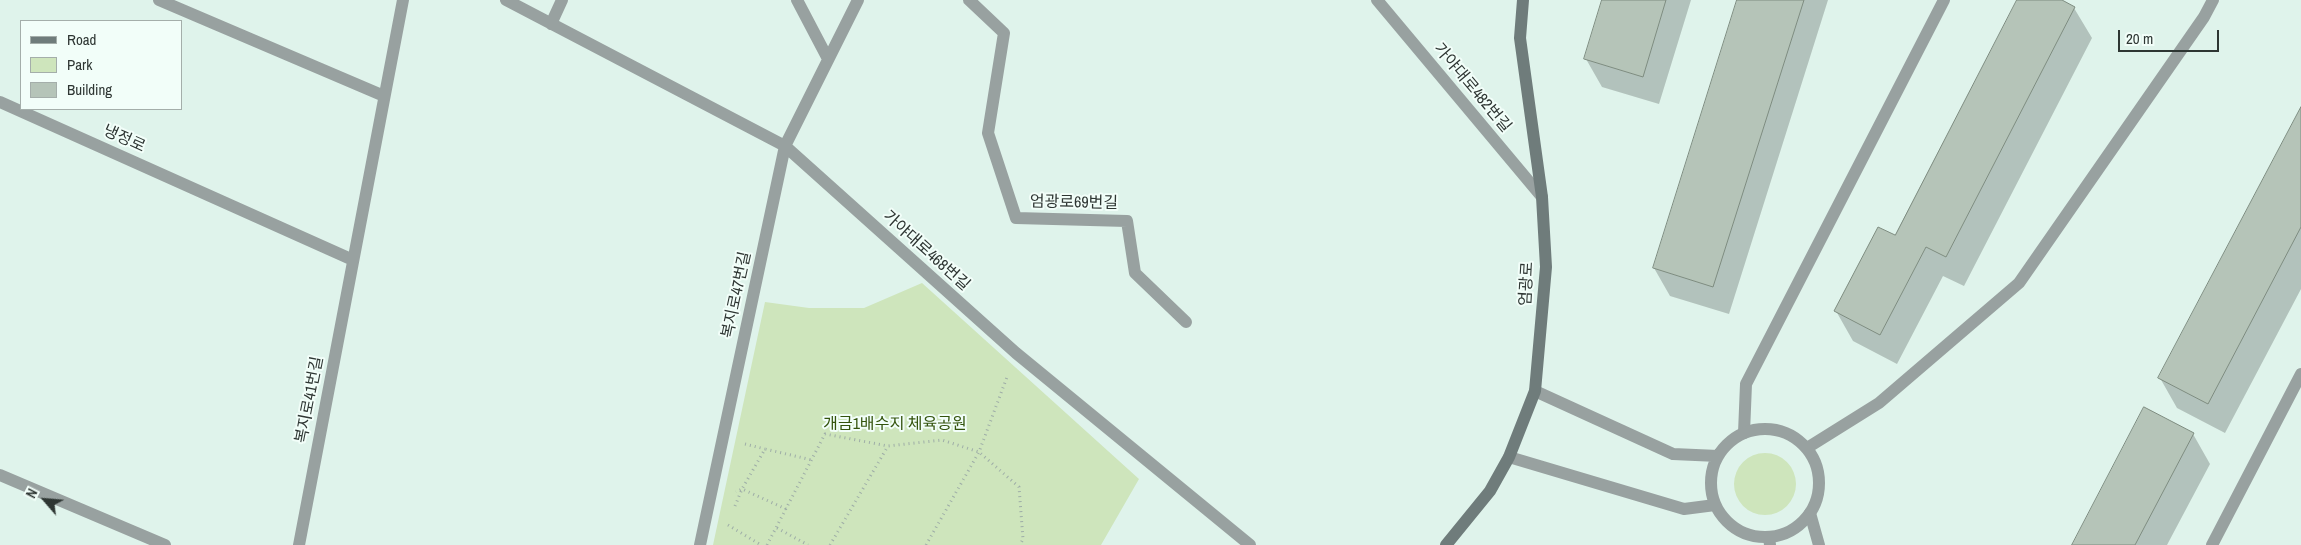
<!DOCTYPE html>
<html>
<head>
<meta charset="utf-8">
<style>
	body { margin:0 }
	#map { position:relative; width:2301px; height:545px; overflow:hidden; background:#dff3eb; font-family:"Archivo Narrow",sans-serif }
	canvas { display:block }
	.legend { position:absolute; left:20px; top:20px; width:162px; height:90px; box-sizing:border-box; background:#f2fef9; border:1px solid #a4aeaa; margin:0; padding:6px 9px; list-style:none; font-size:15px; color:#2e3633 }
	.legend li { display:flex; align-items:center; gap:10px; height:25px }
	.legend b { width:25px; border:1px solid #a4aeaa }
	.north { position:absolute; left:20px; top:475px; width:50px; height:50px; -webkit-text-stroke:4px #f2fef9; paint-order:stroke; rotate:297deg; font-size:14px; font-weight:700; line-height:20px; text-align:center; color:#2e3633 }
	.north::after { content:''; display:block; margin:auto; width:18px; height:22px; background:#2e3633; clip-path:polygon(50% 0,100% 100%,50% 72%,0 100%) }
	.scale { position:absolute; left:2118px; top:30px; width:101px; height:22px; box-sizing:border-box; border:2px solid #2e3633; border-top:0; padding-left:6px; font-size:15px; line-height:18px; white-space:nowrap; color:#2e3633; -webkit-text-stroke:4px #f2fef9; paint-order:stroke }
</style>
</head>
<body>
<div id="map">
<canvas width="2301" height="545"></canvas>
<ul class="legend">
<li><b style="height:6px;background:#6f7c7b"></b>Road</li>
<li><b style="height:14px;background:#cee5bc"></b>Park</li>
<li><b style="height:14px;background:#b5c4b8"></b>Building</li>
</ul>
<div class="north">N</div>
<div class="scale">20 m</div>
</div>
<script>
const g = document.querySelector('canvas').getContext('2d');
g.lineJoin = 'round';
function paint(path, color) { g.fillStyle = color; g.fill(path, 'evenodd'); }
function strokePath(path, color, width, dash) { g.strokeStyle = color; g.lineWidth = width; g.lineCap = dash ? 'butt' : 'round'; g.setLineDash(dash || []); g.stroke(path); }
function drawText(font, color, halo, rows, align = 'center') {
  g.font = font + ' "Archivo Narrow","Noto Sans KR",sans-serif'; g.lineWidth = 4; g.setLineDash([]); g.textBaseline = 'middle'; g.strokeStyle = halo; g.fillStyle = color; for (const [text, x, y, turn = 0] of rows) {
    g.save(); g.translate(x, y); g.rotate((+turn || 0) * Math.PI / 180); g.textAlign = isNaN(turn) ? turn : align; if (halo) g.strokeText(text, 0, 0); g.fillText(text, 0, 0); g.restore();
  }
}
const green = new Path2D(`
	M922,283l217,196 -38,66h-388l52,-243 44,6h55z
	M1734 484a31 31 0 1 1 62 0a31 31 0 1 1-62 0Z`);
const shadow = new Path2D(`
	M1603,0h88l-32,104 -57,-17 -16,-28z
	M1738,0h90l-99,314 -59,-18 -16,-28z
	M2018,0h41l15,8 18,30 -128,248 -21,-10 -46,88 -44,-23 -17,-30 60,-74z
	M2301,109v180l-76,144 -48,-25 -17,-30z
	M2193,434l17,30 -43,81h-94z`);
const building = new Path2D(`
	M1602,0h64l-23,77 -59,-18z
	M1737,0h67l-91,287 -60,-19z
	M2017,0h45l13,7 -129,250 -20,-10 -46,88 -46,-24 44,-84 17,8z
	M2301,107v120l-93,177 -50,-26z
	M2144,407l50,26 -59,112h-63z`);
const path = new Path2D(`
	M745,444l20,5
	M735,506l7,-17 -6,3
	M786,509l-44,-20 23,-40 47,11
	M728,525l33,20
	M777,528l31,17
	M767,545l58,-111 63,12 54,-6 37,12 40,35 4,52 -3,6
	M830,545l58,-99
	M926,545l53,-93 28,-75`);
const lane = new Path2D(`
	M1744,433l2,-49 198,-384
	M1810,513l9,32
	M1769,537l1,8
	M2212,545l89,-171`);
const street = new Path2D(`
	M159,0l225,96
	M506,0l279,146 231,207 234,192
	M797,0l31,59
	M969,0l35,33 -16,100 28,85 111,3 8,52 51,49
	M1377,0l165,197
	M551,24l11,-24
	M0,102l353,158
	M1535,391l138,63 45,2
	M1711 483a54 54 0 1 1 108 0a54 54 0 1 1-108 0Z
	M1807,448l72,-45 140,-120 185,-266 9,-17
	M1509,457l175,52 31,-4
	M0,475l165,70
	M299,545l104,-545
	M700,545l85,-399 73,-146`);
const secondary = new Path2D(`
	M1446,545l44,-54 19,-34 26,-66 11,-124 -4,-70 -22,-159 3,-38`);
const streetNames = [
	["가야대로482번길",1472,88,50],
	["냉정로",124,139,24],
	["엄광로69번길",1074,203,1],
	["가야대로468번길",926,251,42],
	["엄광로",1527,284,-87],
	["복지로47번길",737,295,-78],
	["복지로41번길",310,400,-79]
];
const parkNames = [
	["개금1배수지 체육공원",895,425]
];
paint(green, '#cee5bc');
paint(shadow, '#0003');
paint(building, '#b5c4b8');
strokePath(building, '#7e8c80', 1);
strokePath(path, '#9eada7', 3, [1, 4]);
strokePath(lane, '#98a1a0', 12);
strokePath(street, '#98a1a0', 12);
strokePath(secondary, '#6f7c7b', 12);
drawText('16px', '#2e3633', '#f2fef9', streetNames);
drawText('16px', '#34540d', '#f2fef9', parkNames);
</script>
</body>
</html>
